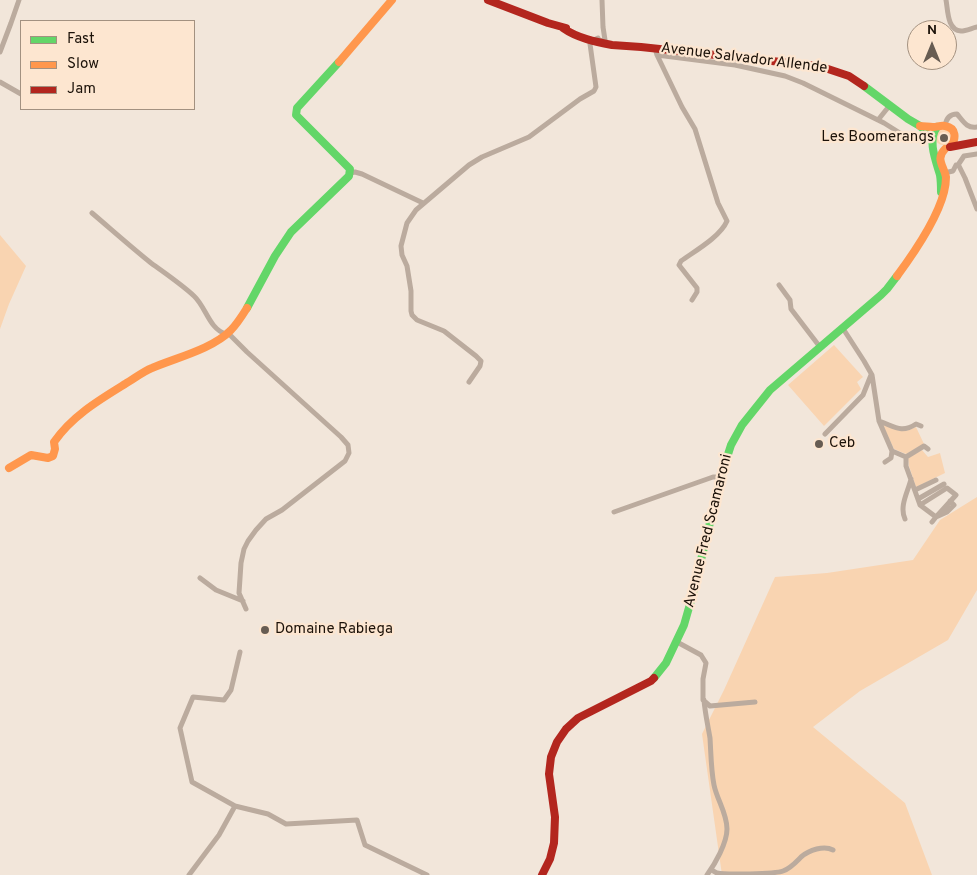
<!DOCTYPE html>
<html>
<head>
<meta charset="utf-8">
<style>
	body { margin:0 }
	#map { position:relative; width:977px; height:875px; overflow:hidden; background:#f2e6da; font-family:Overpass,sans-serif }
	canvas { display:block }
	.legend { position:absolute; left:20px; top:20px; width:175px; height:90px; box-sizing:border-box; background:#fde6d0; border:1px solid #a39180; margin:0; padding:6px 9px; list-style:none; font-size:15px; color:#1c1209 }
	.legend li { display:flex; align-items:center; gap:10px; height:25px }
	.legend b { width:25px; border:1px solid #a39180 }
	.north { position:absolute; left:907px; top:20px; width:50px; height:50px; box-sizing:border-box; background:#fde6d0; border:1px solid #a39180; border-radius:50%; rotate:0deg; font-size:14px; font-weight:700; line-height:20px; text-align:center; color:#1c1209 }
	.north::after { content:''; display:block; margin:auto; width:18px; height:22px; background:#675c52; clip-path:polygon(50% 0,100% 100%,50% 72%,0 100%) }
</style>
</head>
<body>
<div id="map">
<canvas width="977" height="875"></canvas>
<ul class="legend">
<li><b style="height:6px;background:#63d668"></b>Fast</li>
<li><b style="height:6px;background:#ff974d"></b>Slow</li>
<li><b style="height:6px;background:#b3261e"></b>Jam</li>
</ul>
<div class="north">N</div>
</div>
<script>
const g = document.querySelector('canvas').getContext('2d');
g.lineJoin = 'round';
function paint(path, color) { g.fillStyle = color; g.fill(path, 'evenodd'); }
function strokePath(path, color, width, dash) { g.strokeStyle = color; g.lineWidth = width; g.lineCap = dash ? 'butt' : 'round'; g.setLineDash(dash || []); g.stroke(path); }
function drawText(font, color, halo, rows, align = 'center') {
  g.font = font + ' Overpass,sans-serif'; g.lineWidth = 4.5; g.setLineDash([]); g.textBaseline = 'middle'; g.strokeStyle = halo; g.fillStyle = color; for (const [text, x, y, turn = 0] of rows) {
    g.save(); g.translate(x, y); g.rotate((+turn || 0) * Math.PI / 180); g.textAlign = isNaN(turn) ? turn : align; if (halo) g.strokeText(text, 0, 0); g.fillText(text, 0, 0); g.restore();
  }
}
const green = new Path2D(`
	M935 137a8 8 0 1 1 16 0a8 8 0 1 1-16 0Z
	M0,235l26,31 -17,38 -9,25z
	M834,345l29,32 -6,5 4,7 -37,37 -36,-41z
	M882,424c14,5 19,11 34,3l8,17 -18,10 -12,-5z
	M922,450l6,7 12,-4 5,20 -29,14 -7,-21 -1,-8z
	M977,497v93l-29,50 -88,51 -47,36 92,76 27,72h-210l-20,-141 22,-44 51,-113 52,-4 86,-13 27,-40z`);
const street = new Path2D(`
	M946,0c2,10 1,30 15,31 5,0 11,-3 16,-4
	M599,40l4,1 2,-1 -2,-13 -1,-27
	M655,48l2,7 25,52 13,22 23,74 9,18c-7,16 -32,30 -46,40l-2,4 18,23v4l-5,8
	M0,52l11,-29 8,-23
	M657,55l78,10 50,11 18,7 81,40 27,17
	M0,82l21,12
	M878,120l12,-15
	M945,126c1,-7 4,-12 12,-12 6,7 10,15 20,13
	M958,165l6,-9 13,-2
	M350,173l5,-1 7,2 61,29
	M944,173l9,-2 3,-6h2l1,1 6,12 12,31
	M92,213c20,17 39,34 59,50 15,11 30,21 43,33 12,11 15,33 32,38
	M779,285l11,15 1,9 29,38
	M842,327l22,34 8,14 7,46 13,30 14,6v9l14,39 16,12 -4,5
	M227,332l20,20 94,85 7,8 1,8 -4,8 -63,49 -16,9 -10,11 -8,11 -4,8 -3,14 -2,30 7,16
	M469,382l11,-16 1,-5 -5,-5 -32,-25 -27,-11 -5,-5 -1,-4v-20l-4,-25 -5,-11 -1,-9 6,-23 9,-13 53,-45 13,-8 47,-20 51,-38 14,-8 2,-4 -6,-43 2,-3 6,-3
	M879,421c15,5 22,13 37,3l5,2
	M825,434l38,-39 8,-20
	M906,457l18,-11 4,3
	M885,462l6,-4 1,-7
	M915,490l21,-10
	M918,499l26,-15
	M920,505l27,-17 9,7 -20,22 11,-5 7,-7 -4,-4
	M614,512l99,-35h8
	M905,519c-6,-13 3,-27 6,-40
	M200,578l16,12 27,11
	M677,642l24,13 5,8 -3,16v21l7,6 45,-4
	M240,652l-9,38 -7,10 -31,-3 -13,31 12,54 43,24 33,8 18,10 71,-4 8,25 62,30
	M704,700c1,13 4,26 6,38 1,16 1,32 4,47 3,15 13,28 13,44 0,14 -12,35 -20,46
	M711,869c3,3 3,3 6,4 8,2 58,1 66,-2 8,-3 13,-9 18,-14 8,-7 23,-12 32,-7
	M189,875l30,-40 16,-29`);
const fast = new Path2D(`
	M864,86l44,33 12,7 12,11
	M937,127c-10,13 -1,34 3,48 1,6 1,11 1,17
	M247,308l28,-52 16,-24 58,-56 1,-7 -54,-54 1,-7 42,-46
	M654,678l12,-15 18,-38 8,-28 30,-124 9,-28 11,-20 28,-35 111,-95 6,-6 10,-13`);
const slow = new Path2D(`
	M339,62l53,-62
	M920,126c4,0 9,1 13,1 4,0 8,-2 12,-1 12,2 11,13 6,20
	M897,276c17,-23 40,-56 47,-84 1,-4 2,-10 2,-15 -2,-11 -11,-18 -1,-28
	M9,468l22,-13 17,3 5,-2 2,-7 -1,-7c18,-26 45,-42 71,-58 9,-5 17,-12 27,-16 23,-10 61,-19 79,-38 6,-6 11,-14 16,-22`);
const jam = new Path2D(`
	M488,0l60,23 18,5
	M563,28c14,10 33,14 49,17l29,2 168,18 16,3 24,8 15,10
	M950,147l27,-5
	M542,875l8,-16 4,-16 1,-26 -6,-43 2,-17 6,-15 9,-13 12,-11 73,-37 3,-3`);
const markers = [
	[944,138,5,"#675c52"],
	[819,444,5,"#675c52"],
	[265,630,5,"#675c52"]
];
const streetNames = [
	["Avenue Salvador Allende",744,59,7],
	["Avenue Fred Scamaroni",709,531,-76]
];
const poiNames = [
	["Les Boomerangs",934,138,"right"],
	["Ceb",829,444],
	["Domaine Rabiega",275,630]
];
paint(green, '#f9d4b1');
strokePath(street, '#bbab9e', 5);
strokePath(fast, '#63d668', 8);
strokePath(slow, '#ff974d', 8);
strokePath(jam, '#b3261e', 8);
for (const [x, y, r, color] of markers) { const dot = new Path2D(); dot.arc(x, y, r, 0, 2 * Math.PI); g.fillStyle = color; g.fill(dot); strokePath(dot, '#fde6d0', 2); }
drawText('15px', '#1c1209', '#fde6d0', streetNames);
drawText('15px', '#1c1209', '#fde6d0', poiNames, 'left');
</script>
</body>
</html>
